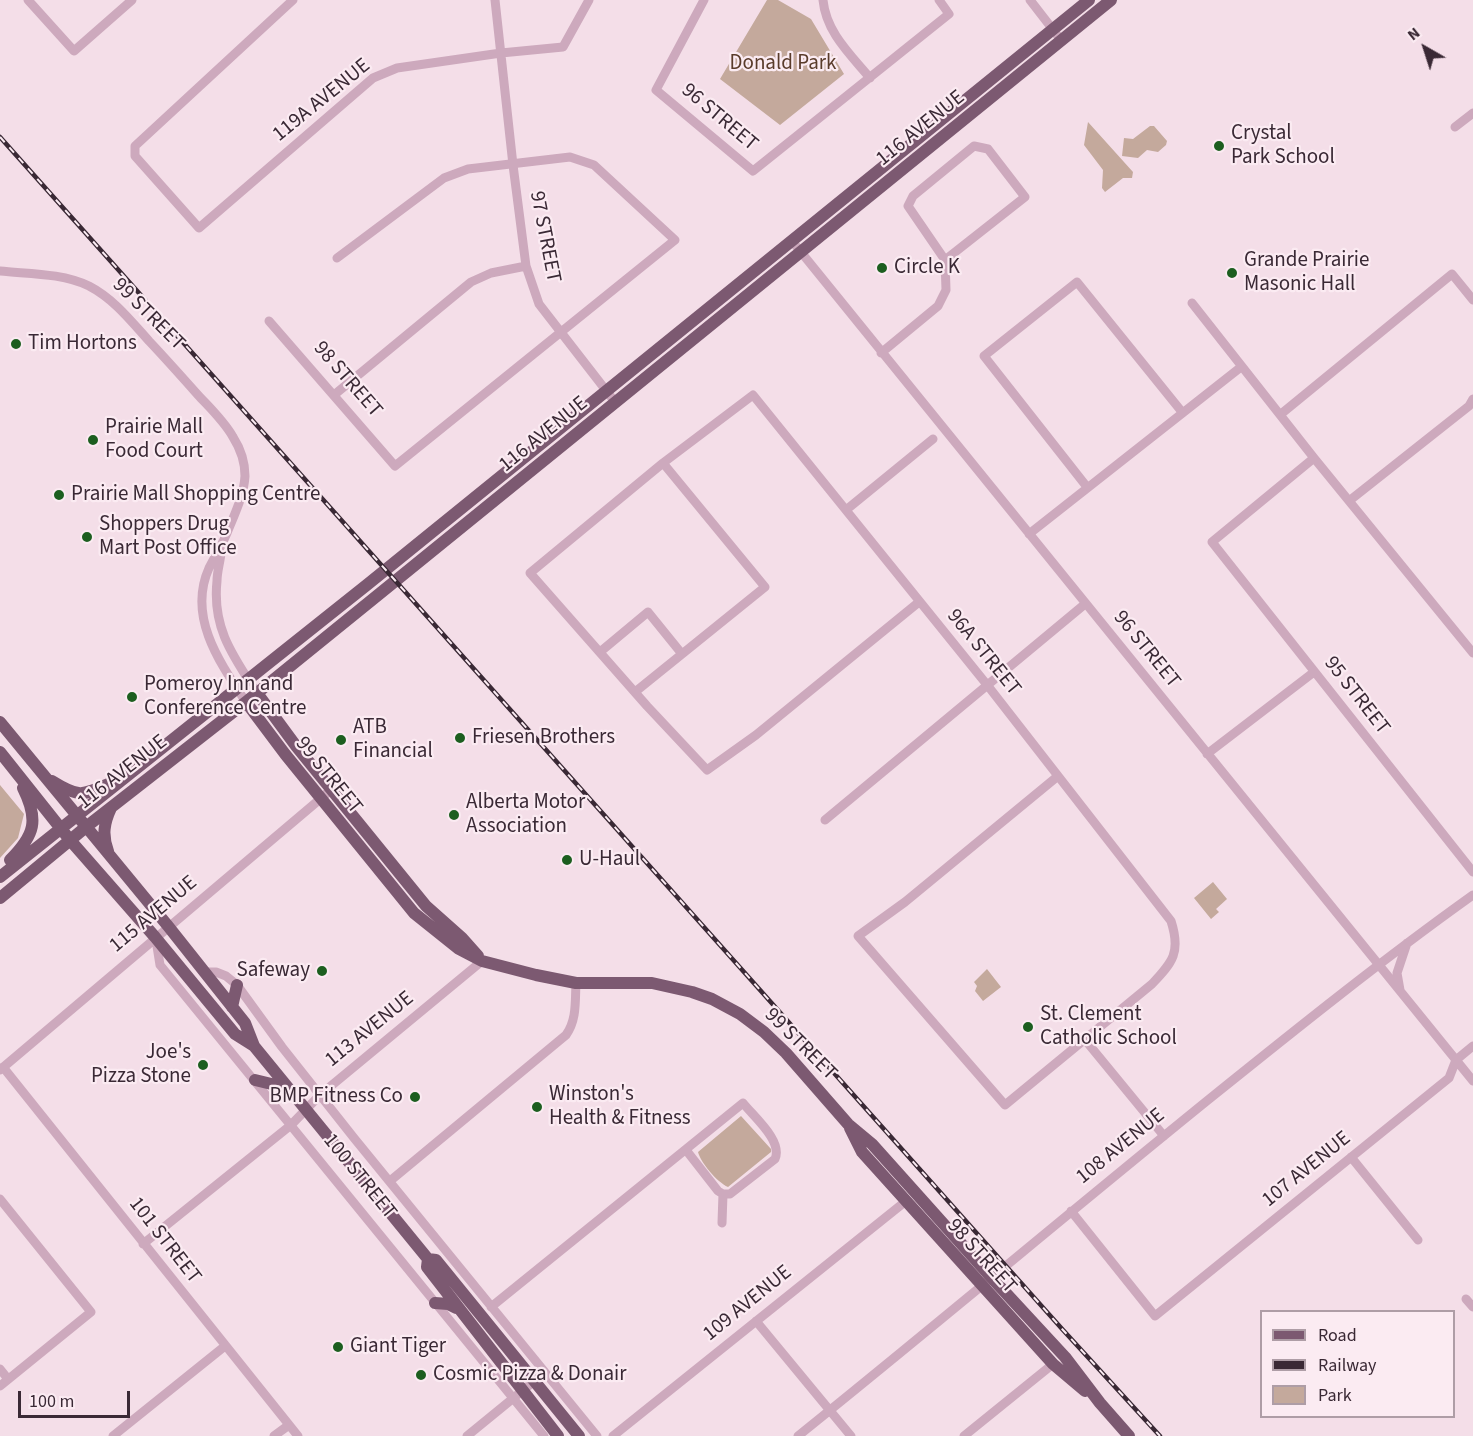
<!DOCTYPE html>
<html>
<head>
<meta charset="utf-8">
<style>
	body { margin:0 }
	#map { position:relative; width:1473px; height:1436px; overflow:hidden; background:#f4dee8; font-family:"Source Sans 3",sans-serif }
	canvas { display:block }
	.legend { position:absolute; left:1260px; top:1310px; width:195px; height:108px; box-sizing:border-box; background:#fbebf2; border:2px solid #ae9da6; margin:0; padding:8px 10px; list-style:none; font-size:18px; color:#3a2935 }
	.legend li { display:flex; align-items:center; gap:12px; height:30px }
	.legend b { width:30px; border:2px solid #ae9da6 }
	.north { position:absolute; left:1395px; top:18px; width:60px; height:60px; -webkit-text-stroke:4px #fbebf2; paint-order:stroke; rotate:321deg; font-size:16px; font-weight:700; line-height:24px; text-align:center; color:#3a2935 }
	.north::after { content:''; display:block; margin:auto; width:21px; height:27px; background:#3a2935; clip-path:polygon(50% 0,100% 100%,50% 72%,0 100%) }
	.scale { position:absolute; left:18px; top:1391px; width:112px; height:27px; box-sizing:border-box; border:3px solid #3a2935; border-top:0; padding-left:8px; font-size:18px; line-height:21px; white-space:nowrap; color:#3a2935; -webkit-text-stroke:4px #fbebf2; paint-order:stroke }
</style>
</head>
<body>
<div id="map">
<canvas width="1473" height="1436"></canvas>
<ul class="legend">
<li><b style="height:8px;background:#7c5971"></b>Road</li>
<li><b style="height:8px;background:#3a2935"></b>Railway</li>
<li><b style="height:16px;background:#c4a99c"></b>Park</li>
</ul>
<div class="north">N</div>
<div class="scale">100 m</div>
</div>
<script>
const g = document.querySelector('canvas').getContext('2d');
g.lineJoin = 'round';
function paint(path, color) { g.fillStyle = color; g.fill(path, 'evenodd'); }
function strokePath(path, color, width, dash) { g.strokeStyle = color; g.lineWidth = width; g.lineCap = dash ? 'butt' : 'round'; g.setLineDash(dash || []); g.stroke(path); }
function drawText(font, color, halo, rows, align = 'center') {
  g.font = font + ' "Source Sans 3",sans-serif'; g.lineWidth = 4.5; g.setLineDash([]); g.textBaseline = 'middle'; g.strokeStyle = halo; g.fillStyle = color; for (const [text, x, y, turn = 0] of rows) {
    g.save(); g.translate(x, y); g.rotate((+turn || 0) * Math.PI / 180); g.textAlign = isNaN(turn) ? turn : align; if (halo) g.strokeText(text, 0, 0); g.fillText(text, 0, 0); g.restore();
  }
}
const green = new Path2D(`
	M767,0h11l33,19 33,55 -64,51 -60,-46z
	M1088,122l45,50 -1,6h-9l-18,14 -3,-4 1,-18 -19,-25z
	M1150,126h4l13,15 -1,4 -8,7 -11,-2 -9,8 -16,-2 2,-18 9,1z
	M0,785l24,29 -6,24 -18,20z
	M1213,882l14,17 -11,10 3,3 -8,7 -17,-21z
	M987,969l14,18 -18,14 -8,-10 2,-5 -3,-4z
	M741,1116l30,33v3l-43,35c-11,-5 -27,-24 -30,-35z`);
const minor = new Path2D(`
	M28,0l46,51 58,-51
	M293,0l-158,146v10l64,72 174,-150 24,-10 104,-15 62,-6 26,-47
	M495,0l18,165 13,101 13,38 76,98
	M704,0l-48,90 97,81 196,-157 -10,-14
	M823,0c3,32 27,54 47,78
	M1030,0l31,40
	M1455,127l18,-14
	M792,241l681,840
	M0,271c29,3 62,2 89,15 25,13 42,35 60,55 17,18 33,36 49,54 12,13 26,26 35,42 7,11 12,26 12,39 -1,18 -9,35 -16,52 -5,14 -13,26 -20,40 -22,49 11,95 37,134
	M1192,303l122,155 159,195
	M269,321l126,145 280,-226 -81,-75 -24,-8 -102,12 -24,9 -107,80
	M881,353l57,-47 8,-16 -1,-30 -37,-54 5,-10 61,-50 14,3 37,48 -80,63
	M334,395l137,-113 20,-9 35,-7
	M1281,414l171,-140 21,26
	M1314,458l-102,84 261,330
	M1087,487l-103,-131 93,-74 105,130
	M1349,501l120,-95 4,-7
	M846,510l87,-71
	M1029,534l212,-167
	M221,553c-1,10 -4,19 -4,28 -5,47 16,75 40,112
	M919,602l-163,133 -49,35 -60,-64 -117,-133 133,-110 90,-68 235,291 183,235c10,31 2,41 -19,63l-147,121 -147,-169 47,-34 153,-126
	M600,652l48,-40 34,42
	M635,692l130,-105 -102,-124
	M1207,754l107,-82
	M825,820l260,-216
	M156,940l4,25 384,471
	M203,972h13l10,4 11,9 45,62 72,91 243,298
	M1400,990l-3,-17 10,-30
	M1086,1041l78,95
	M3,1067l295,369
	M0,1070l332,-281
	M1351,1157l67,83
	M390,1181l176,-146c11,-15 9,-34 10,-52
	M0,1199l91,113 -91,74
	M1071,1211l84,105 294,-238 7,-18 17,-14
	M722,1223l1,-29
	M143,1244l148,-119 29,-30 162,-134
	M1466,1299l7,8
	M491,1307l252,-204c11,14 40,38 32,56l-45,35h-7l-5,-3 -32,-41
	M756,1321l95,115
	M0,1369l8,10
	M113,1436l112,-90
	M274,1436l15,-11
	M467,1436l71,-58
	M613,1436l293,-235
	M798,1436c138,-111 273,-225 410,-336 87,-70 174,-140 265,-205
	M964,1436l89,-72`);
const major = new Path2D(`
	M257,693l39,53 130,160 36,32 16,18
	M246,702l39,52 129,159 45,36 23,12 54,14 40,8h76l40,9 20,7 28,15 24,18 22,21 62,71 24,20 119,133 74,80 35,46 29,33
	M0,722l168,204 77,97 9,23
	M0,752l70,88 85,97 80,97 19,12 174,213 8,1 143,176
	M52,781c29,18 31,14 61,1
	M108,851c-6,-16 -4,-28 3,-43
	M10,860c25,-25 29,-40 13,-72
	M0,877l368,-293 721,-584
	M0,898l86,-71 160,-125 132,-107 733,-595
	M232,1007l5,-22
	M255,1080l33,8
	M850,1128l12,24 191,212 32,27
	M428,1259l-1,8 131,169
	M435,1303l13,1 8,4`);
const rail = new Path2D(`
	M0,137l1063,1193 97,106`);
const markers = [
	[1219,146,6,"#1c5e1f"],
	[882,268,6,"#1c5e1f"],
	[1232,273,6,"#1c5e1f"],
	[16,344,6,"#1c5e1f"],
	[93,440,6,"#1c5e1f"],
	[59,495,6,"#1c5e1f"],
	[87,537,6,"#1c5e1f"],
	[132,697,6,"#1c5e1f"],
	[460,738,6,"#1c5e1f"],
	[341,740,6,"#1c5e1f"],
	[454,815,6,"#1c5e1f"],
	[567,860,6,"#1c5e1f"],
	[322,971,6,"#1c5e1f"],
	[1028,1027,6,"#1c5e1f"],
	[203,1065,6,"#1c5e1f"],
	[415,1097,6,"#1c5e1f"],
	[537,1107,6,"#1c5e1f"],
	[338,1347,6,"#1c5e1f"],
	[421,1375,6,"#1c5e1f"]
];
const parkNames = [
	["Donald Park",783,64]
];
const streetNames = [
	["119A AVENUE",322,101,-39],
	["96 STREET",719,118,40],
	["116 AVENUE",921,129,-39],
	["97 STREET",544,237,79],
	["99 STREET",148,315,45],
	["98 STREET",347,380,49],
	["116 AVENUE",544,435,-39],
	["96 STREET",1146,650,51],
	["96A STREET",983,653,51],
	["95 STREET",1356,696,52],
	["116 AVENUE",123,773,-38],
	["99 STREET",328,776,51],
	["115 AVENUE",154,915,-40],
	["113 AVENUE",370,1030,-39],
	["99 STREET",800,1045,45],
	["108 AVENUE",1121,1147,-39],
	["107 AVENUE",1307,1170,-39],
	["100 STREET",359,1177,51],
	["101 STREET",164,1241,52],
	["98 STREET",981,1257,48],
	["109 AVENUE",748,1304,-39]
];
const poiNames = [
	["Crystal",1231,134],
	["Park School",1231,158],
	["Grande Prairie",1244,261],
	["Masonic Hall",1244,285],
	["Circle K",894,268],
	["Tim Hortons",28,344],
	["Prairie Mall",105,428],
	["Food Court",105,452],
	["Prairie Mall Shopping Centre",71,495],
	["Shoppers Drug",99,525],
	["Mart Post Office",99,549],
	["Pomeroy Inn and",144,685],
	["Conference Centre",144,709],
	["ATB",353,728],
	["Financial",353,752],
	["Friesen Brothers",472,738],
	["Alberta Motor",466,803],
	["Association",466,827],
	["U-Haul",579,860],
	["Safeway",310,971,"right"],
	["St. Clement",1040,1015],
	["Catholic School",1040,1039],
	["Joe's",191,1053,"right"],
	["Pizza Stone",191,1077,"right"],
	["Winston's",549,1095],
	["Health & Fitness",549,1119],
	["BMP Fitness Co",403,1097,"right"],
	["Giant Tiger",350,1347],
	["Cosmic Pizza & Donair",433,1375]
];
paint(green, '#c4a99c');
strokePath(minor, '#cda9bd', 9);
strokePath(major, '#7c5971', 12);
strokePath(rail, '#3a2935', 4.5);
strokePath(rail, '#fbebf2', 2, [7]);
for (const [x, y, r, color] of markers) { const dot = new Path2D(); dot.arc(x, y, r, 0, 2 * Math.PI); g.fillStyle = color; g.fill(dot); strokePath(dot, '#fbebf2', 2); }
drawText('21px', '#5a3c2b', '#fbebf2', parkNames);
drawText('21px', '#3a2935', '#fbebf2', streetNames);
drawText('21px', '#3a2935', '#fbebf2', poiNames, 'left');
</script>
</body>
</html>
